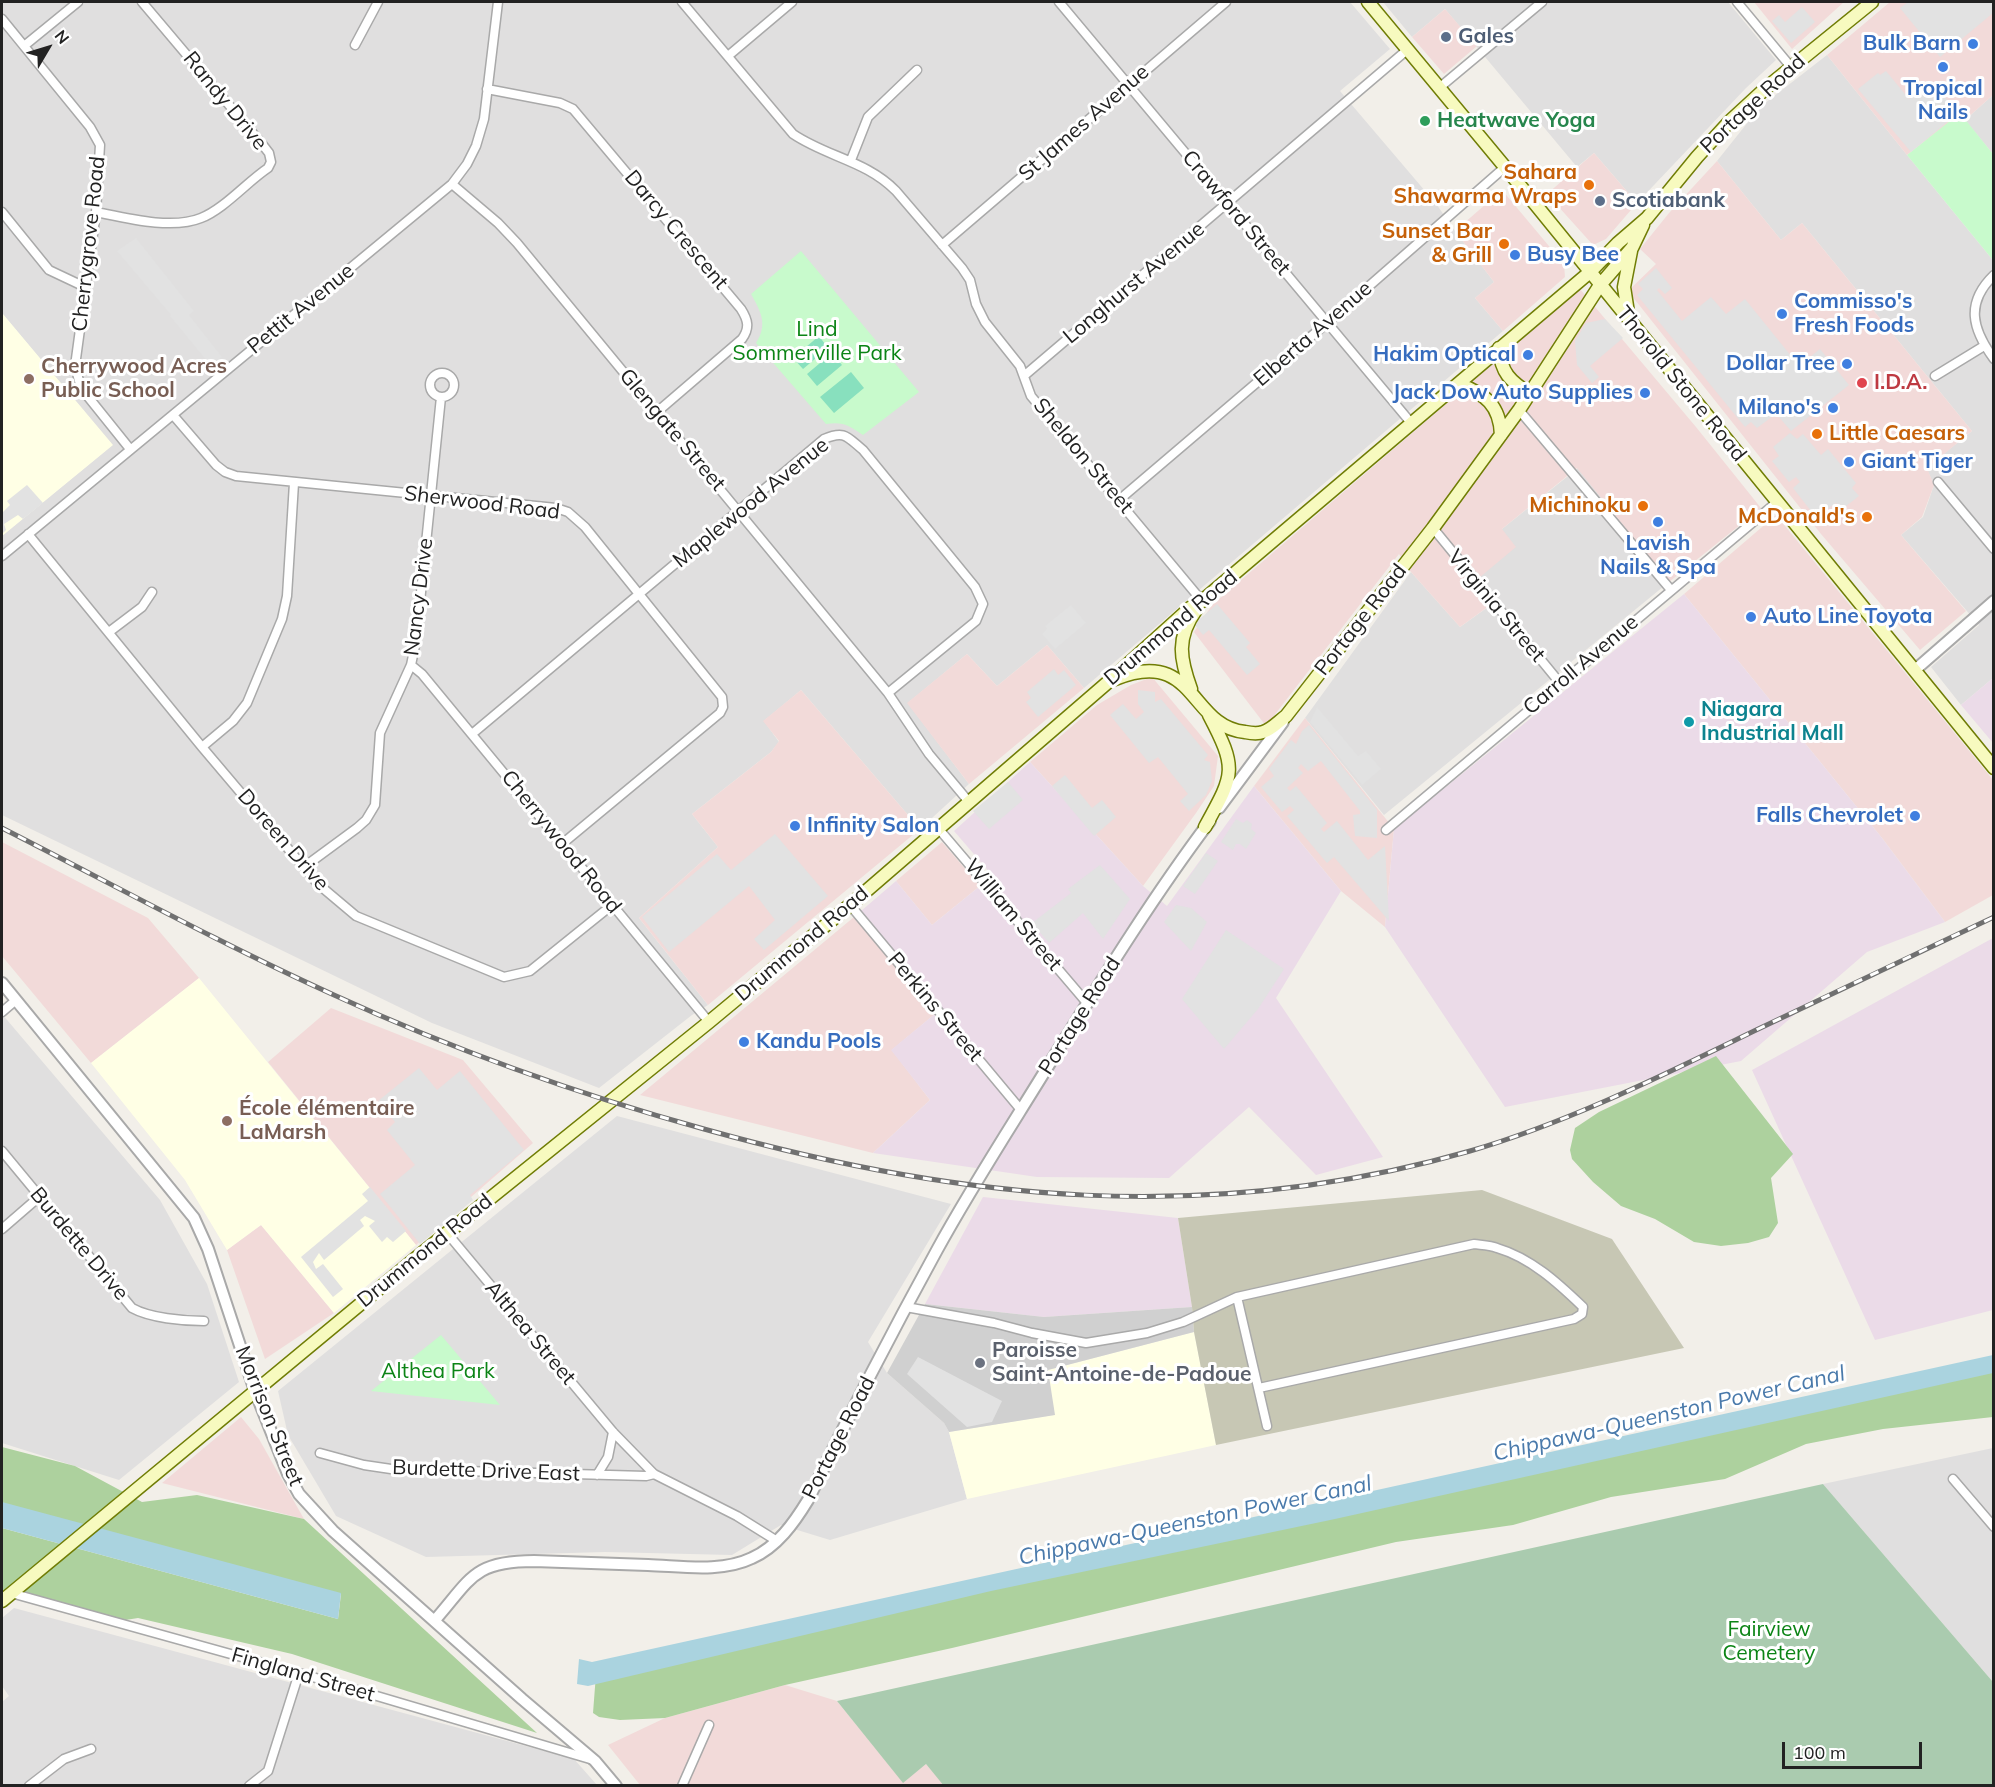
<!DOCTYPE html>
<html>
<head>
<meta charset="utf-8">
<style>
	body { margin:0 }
	#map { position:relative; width:1995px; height:1787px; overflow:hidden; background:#f2efe9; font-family:Mulish,sans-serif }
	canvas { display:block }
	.frame { position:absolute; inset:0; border:3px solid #222; pointer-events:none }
	.north { position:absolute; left:18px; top:18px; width:60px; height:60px; -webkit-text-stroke:4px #fff; paint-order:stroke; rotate:52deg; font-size:16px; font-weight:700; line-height:24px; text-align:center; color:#222 }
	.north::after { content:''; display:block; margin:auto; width:21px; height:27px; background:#222; clip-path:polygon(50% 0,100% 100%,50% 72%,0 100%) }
	.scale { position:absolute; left:1782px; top:1742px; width:140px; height:27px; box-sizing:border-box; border:3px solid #222; border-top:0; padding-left:8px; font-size:18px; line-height:21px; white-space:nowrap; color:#222; -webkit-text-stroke:4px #fff; paint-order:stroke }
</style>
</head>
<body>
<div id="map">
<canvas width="1995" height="1787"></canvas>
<div class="frame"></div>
<div class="north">N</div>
<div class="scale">100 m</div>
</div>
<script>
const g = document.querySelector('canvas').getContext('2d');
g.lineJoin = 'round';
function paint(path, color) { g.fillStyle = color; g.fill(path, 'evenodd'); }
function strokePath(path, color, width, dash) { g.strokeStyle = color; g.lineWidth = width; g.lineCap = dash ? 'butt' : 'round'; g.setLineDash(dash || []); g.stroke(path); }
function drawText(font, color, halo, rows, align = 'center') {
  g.font = font + ' Mulish,sans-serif'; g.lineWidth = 6; g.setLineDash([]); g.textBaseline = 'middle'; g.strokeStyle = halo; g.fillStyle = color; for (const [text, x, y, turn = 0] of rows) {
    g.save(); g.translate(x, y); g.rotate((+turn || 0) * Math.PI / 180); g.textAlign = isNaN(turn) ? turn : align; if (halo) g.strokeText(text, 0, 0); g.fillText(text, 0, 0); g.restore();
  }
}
const residential = new Path2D(`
	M2,2h1348l40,47 -50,42 97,114 18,26 39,51 -19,16 28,33 -419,357 -37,-43 -50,41 -30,-32 -59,49 61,81 -49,45 -119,-139 -37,31 15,21 -8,10 -79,62 26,33 -79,71 69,87 -16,10 -93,73 -167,-65 -430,-208v-279l110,-91 -110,-132z
	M1383,2h345l48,58 -30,28 -109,115 -43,-50 -17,14 -132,-158 -33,28z
	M1827,55l80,100 85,104 1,-1v420l-32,27 -30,-38 48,-42 -78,-90 22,-18 11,-32 -8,-17 46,-37 -170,-208 -21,17 -64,-79 43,-54z
	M1993,95v59l-28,-34z
	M1578,468l91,114 -285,233 -79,-97 106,-146 49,55 28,-20 -15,-24 29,-54z
	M2,1014l158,186 47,84 32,98 -120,98 -117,-37z
	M617,1116l334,88 -83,138 19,31 57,50 5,9 18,67 -137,41 -49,-15 -49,30 -127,-3 -179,5 -90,-41 -48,-81 -10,-44z
	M1993,1448v234l-170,-198z
	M14,1608l560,151 23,26h-595v-83l7,-6 -7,-10v-68z`);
const commercial = new Path2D(`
	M1754,2h90l-52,47z
	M1890,2h103v93l-28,25 -5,-6 -53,41 -80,-100z
	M1445,9l32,37 -33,28 -32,-37z
	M1594,153l43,50 -31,36 -13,6 -46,-51z
	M1717,161l64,79 21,-17 170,208 -45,37 7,17 -12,32 -21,18 65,76 -46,39 -99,-116 -193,-243 28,-27 -16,-15 29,-36z
	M1502,190l62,74 1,13 -62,54 -28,-33 19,-16 -39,-51z
	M1580,289l116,138 65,81 -92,74 -92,-114 -75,61 14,18 -43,36 16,23 -29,21 -49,-55 -12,-18 -133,172 -72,-94 18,-27z
	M1776,515l217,265v115l-48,27 -63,-84 -198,-244z
	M1047,645l37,43 -115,96 -62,-81 60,-49 30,32z
	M1152,677l66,79 -4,30 -18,27 -53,73 -113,-124 67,-57 34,-20z
	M801,690l119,139 -212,176 -69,-87 79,-71 -26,-33 79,-62 8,-11 -16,-20z
	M1305,718l89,111 -9,98 -44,-36 -87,-105z
	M2,842l146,76 51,60 -108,85 -89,-107z
	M942,842l38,44 -48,39 -36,-44z
	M854,917l82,96 -44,37 38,50 -57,53 -233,-58z
	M331,1008l132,52 70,83 -117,102 -148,-183z
	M261,1225l73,88 -69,46 -38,-109z
	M241,1417l18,22 45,80 -142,-36z
	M785,1685l52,16 66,81 23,-18 18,21h-304l-32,-40 57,-27z`);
const industrial = new Path2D(`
	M1684,594l198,244 63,84 -78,30 -126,109 -236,46 -120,-180 9,-98z
	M1993,678v65l-32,-38z
	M1030,762l113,124 24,20 87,-120 87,105 -65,107 107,159 -67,18 -67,-68 -80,71 -132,-1 -164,-24 57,-53 -39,-50 45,-37 -82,-96 42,-36 36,44 48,-39 12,-11 -38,-44z
	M1993,938v372l-118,30 -123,-270z
	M983,1197l195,21 14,89 -148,10 -119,-13z`);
const education = new Path2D(`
	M2,313l111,132 -111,91z
	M199,978l217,267 -82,68 -73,-88 -34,25 -42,-70 -94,-117z
	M1194,1332l22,113 -249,54 -18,-67 105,-17 -6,-45z`);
const religious = new Path2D(`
	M925,1304l119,13 148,-10 2,25 -146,38 7,45 -106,17 -5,-9 -57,-50z`);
const construction = new Path2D(`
	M1482,1190l130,49 72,109 -468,97 -22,-113 -2,-25 -14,-89z`);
const forest = new Path2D(`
	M1716,1056l77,98 -22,24 7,45 -9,14 -21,6 -27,3 -27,-4 -39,-23 -34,-13 -28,-24 -21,-23 -2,-9 5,-22 24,-16z
	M1993,1371v46l-110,12 -77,15 -81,35 -114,18 -98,28 -117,17 -444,106 -167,37 -120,33 -45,2 -21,-3 -6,-4 3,-39z
	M2,1447l73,19 67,36 55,-7 107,24 233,214 -245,-79 -154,-36 -25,4 -111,-31v-63l336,91 3,-25 -339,-91z`);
const cemetery = new Path2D(`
	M1823,1484l170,198v103l-1049,1 -18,-22 -23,19 -66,-82z`);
const park = new Path2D(`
	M1960,113l33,41 -1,105 -85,-104z
	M801,251l118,141 -56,43c-13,-9 -20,-14 -37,-11l-70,-81c12,-19 5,-31 -5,-49z
	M441,1335l59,70 -129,-14z`);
const pitch = new Path2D(`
	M819,336l9,12 -25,21 -10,-11z
	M832,353l10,12 -25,21 -10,-12z
	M851,372l13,16 -30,25 -14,-16z`);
const parking = new Path2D(`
	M1908,2h85v11l-53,44 -40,-49z
	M1802,7l13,15 -24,21 -19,-22 7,-6 6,7z
	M1886,71l23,28 22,-18 18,21 3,8v8l-41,34 -53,-63 20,-16 2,2z
	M136,238l58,73 -5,4 33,42 -11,9 -41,-50 1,-1 -54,-64z
	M1656,268l16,20 -7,6 -6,-6 -2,2 25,31 29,-24 15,17 19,-15 51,63 3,1 6,-5 5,-1 10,-8 29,36 -58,46 -19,-22 -3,2 4,5 -16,12 -6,-6 -6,5 -108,-132 6,-6 -5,-5z
	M1605,319l18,19 -33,28 9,11 -7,6 -15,-18 -2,-24 11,-18z
	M1790,433l7,6 6,-5 18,21 7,-6 28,34 -4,5 7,8 -18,14 -5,-7 -12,8 6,7 -8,7 -29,-37 7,-6 -4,-5 -7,5 -17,-21 7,-5 -6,-9z
	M27,485l16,18 -20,16 -5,-4 -14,9 2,6 -4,4v-21l8,-8 -3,-4z
	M1217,604l33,39 -4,4 14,17 -13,11 -38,-45 -6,5 -9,-11z
	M1071,605l15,18 -31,26 -13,-15 5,-5 -2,-3z
	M1054,669l4,6 6,-5 12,15 -38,32 -12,-15 5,-4 -4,-6z
	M1138,690l17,2v10l6,-3 47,56 -4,5 6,2 2,19 -6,14 -17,16 -9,-10 8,-7 -30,-37 -9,6 -39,-48 13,-11 13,15 8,-7 -6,-8z
	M1317,707l41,49 8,-5 15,18 -19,16 -52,-63z
	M1309,725l68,85v28l-22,-2 -2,-21 7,-1v-3l-39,-50 -13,10 -7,-7 -3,4 5,5 -16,15 3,3 6,-5 31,37 -6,6 3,3 13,-11 31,39 17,-14 4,75 -55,-64 -7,6 -40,-47 7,-6 -4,-4 -8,6 -21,-25 13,-11 -5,-7 22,-29 5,4 6,-13z
	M1065,775l27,33 10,-8 14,17 -22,19 -42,-50z
	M1008,782l15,18 -34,29 -16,-18z
	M1236,819l7,4 4,-3 5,4 -1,5 5,4 -10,16 -6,-5h-4l-3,6 -12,-8z
	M775,834l53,62 -64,54 -10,-11 21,-19 -26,-34 -80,66 -27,-35 75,-63 14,16z
	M1206,853l12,8 -23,33 -12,-8z
	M1100,865l30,34 -27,40 -20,-26 -34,30 -17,-20 39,-30 -3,-4z
	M1176,905l15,3 16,14 -16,29 -27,-29z
	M1226,930l58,39 -26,40 -34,40 -42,-50z
	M419,1068l18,22 23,-19 64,79 -54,45 3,5 -53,44 -40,-50 35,-29 -28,-35 8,-8 -17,-21z
	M370,1187l36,44 -13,11 -6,-5 -5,5 -13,-16 6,-5 -10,-5 -5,4 4,6 -40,34 -5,-7 -6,9 3,7 7,-5 20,25 -10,8 -32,-40 67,-56 -6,-7z
	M918,1357l84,44 -10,21 -25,5 -60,-53z`);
const water = new Path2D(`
	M1993,1355v18l-658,146 -344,72 -403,95 -11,-2 2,-25 13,3z
	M2,1502l339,91 -3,26 -336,-91z`);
const minor = new Path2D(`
	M682,2l111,132c34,23 74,27 103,57l66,77 8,12 6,24 9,18 35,44 11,30 171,205
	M1059,2l353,422
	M1737,2l54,65
	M2,19l88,108 10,18 -4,67 -21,154 6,22 49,61
	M355,45l23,-43
	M24,46l54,-44
	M728,56l64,-54
	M1439,88l103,-86
	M487,89l73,14 13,6 168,200c7,11 9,19 1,30l-85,73
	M851,160l17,-43 49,-47
	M452,184l46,39 19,20 371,450 41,61 40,48
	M2,212l47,58 36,17
	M96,212c30,6 76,18 105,6 23,-9 46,-36 67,-50l3,-6 -2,-9 -7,-9 -120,-142
	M942,245l284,-243
	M1994,275c-29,28 -22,54 0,84
	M430 385a12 12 0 1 1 24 0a12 12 0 1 1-24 0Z
	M1025,375l382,-325
	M1935,376l49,-30
	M1519,410l152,180
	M173,415l43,50 9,7 11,4 320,32 12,4 17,15 137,170 1,10 -3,6 -158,131
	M1938,482l56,67
	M1119,500l209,-178 177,-155
	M1433,528l127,155
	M28,534l174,213 116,137 38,32 148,61 26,-6 82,-66
	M2,556l450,-372 15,-20 9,-18 8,-27 14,-117
	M109,632l33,-25 10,-15
	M411,665l11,9 287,348
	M472,734l352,-295c21,-9 23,-2 39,11l112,137 8,17 -7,17 -88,72
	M202,747l31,-26 14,-18 35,-84 5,-23 7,-113
	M938,828l149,175
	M1386,830l391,-328
	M304,867l53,-39 9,-8 9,-15 5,-72 31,-68 5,-24 25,-244
	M850,905l171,205
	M2,1012l14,-12
	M2,1151l130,157c18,10 51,13 72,13
	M2,1229l37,-32
	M447,1233l166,199 41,42 83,42 40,25
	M1237,1297l30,129
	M906,1307l88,16 38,10 54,10 61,-10 36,-11 54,-25 237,-53c7,1 16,1 23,4 34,10 61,35 86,59l-1,7 -8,5 -315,69
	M320,1453l44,12 27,4 255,7 8,-2
	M597,1475l11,-18 5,-25
	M1953,1479l41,48
	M11,1593l288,80 291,86
	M29,1786l35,-27 27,-10
	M249,1786l19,-15 31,-98
	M682,1786l27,-61`);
const tertiary = new Path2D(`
	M1915,670l79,-69
	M1219,808l64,-86
	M2,983l192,235 14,31 47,142 33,83 11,20 34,37 189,168 73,62 21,25
	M435,1620c36,-41 38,-59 99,-59 38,1 76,3 114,4 33,1 73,8 104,-7 25,-11 42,-35 56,-58 41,-85 84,-168 129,-250 35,-64 75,-125 113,-187 51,-82 102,-165 160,-242`);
const secondary = new Path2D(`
	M1368,2l137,165 489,601
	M1629,319l-5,-32 7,-36
	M1499,348c2,25 11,33 31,46
	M1459,384c26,10 41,21 42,51
	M1115,679c81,-33 74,48 130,53 5,1 13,2 18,0 8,-2 16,-11 23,-16l147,-188 86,-118 81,-125 32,-37 11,-23
	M1191,689c-11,-30 -15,-51 5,-79
	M1205,827c29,-53 33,-57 4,-112
	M2,1601l414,-343 293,-236 141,-117 257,-222 83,-75 12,-7 388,-329 28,-29 29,-25 50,-61 32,-35 37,-34 106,-86`);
const rail = new Path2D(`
	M2,828c110,56 219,116 332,167 120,55 243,99 370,134 257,72 505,97 766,22 99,-29 191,-75 284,-120 79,-38 159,-76 240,-114`);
const markers = [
	[1446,37,6,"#5c6f8a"],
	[1973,44,6,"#3f7fe0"],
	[1943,67,6,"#3f7fe0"],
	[1425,121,6,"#2e9e5b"],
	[1589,185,6,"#e8710a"],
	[1600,201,6,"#5c6f8a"],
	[1504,244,6,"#e8710a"],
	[1515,255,6,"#3f7fe0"],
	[1782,314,6,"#3f7fe0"],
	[1528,355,6,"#3f7fe0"],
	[1847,364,6,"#3f7fe0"],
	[29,379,6,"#8d6e63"],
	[1862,383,6,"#e0444e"],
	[1645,393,6,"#3f7fe0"],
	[1833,408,6,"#3f7fe0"],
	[1817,434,6,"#e8710a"],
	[1849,462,6,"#3f7fe0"],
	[1643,506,6,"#e8710a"],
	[1867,517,6,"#e8710a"],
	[1658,522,6,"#3f7fe0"],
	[1751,617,6,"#3f7fe0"],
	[1689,722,6,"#0f9aa8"],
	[1915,816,6,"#3f7fe0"],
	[795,826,6,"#3f7fe0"],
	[744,1042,6,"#3f7fe0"],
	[227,1121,6,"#8d6e63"],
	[980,1363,6,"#6b7280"]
];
const serviceNames = [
	["Gales",1458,37],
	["Scotiabank",1612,201]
];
const shopNames = [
	["Bulk Barn",1961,44],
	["Tropical",1943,89,"center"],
	["Nails",1943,113,"center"],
	["Busy Bee",1527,255,"left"],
	["Commisso's",1794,302,"left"],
	["Fresh Foods",1794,326,"left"],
	["Hakim Optical",1516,355],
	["Dollar Tree",1835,364],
	["Jack Dow Auto Supplies",1633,393],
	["Milano's",1821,408],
	["Giant Tiger",1861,462,"left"],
	["Lavish",1658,544,"center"],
	["Nails & Spa",1658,568,"center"],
	["Auto Line Toyota",1763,617,"left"],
	["Falls Chevrolet",1903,816],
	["Infinity Salon",807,826,"left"],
	["Kandu Pools",756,1042,"left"]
];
const streetNames = [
	["Randy Drive",225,101,51],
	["Portage Road",1753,104,-43],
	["St James Avenue",1084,123,-41],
	["Crawford Street",1236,213,50],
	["Darcy Crescent",676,230,50],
	["Cherrygrove Road",89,244,-84],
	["Longhurst Avenue",1134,283,-40],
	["Pettit Avenue",301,309,-39],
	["Elberta Avenue",1313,334,-41],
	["Thorold Stone Road",1681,384,51],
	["Glengate Street",672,430,50],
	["Sheldon Street",1083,456,50],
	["Sherwood Road",482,503,7],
	["Maplewood Avenue",751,503,-39],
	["Nancy Drive",419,597,-83],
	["Virginia Street",1496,606,50],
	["Portage Road",1361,620,-52],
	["Drummond Road",1171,628,-40],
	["Carroll Avenue",1581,665,-40],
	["Doreen Drive",283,840,49],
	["Cherrywood Road",561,842,51],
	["William Street",1013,915,50],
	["Drummond Road",802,944,-40],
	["Perkins Street",935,1007,50],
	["Portage Road",1080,1016,-58],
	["Burdette Drive",79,1244,50],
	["Drummond Road",425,1251,-39],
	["Althea Street",530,1333,50],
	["Morrison Street",269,1416,68],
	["Portage Road",839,1438,-63],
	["Burdette Drive East",486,1471,2],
	["Fingland Street",303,1675,16]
];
const leisureNames = [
	["Heatwave Yoga",1437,121]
];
const foodNames = [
	["Sahara",1577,173],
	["Shawarma Wraps",1577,197],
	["Sunset Bar",1492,232],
	["& Grill",1492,256],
	["Little Caesars",1829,434,"left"],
	["Michinoku",1631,506],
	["McDonald's",1855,517]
];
const parkNames = [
	["Lind",817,330],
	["Sommerville Park",817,354],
	["Althea Park",438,1372],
	["Fairview",1769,1630],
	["Cemetery",1769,1654]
];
const educationNames = [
	["Cherrywood Acres",41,367],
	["Public School",41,391],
	["École élémentaire",239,1109],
	["LaMarsh",239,1133]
];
const healthNames = [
	["I.D.A.",1874,383]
];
const cultureNames = [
	["Niagara",1701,710],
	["Industrial Mall",1701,734]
];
const worshipNames = [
	["Paroisse",992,1351],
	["Saint-Antoine-de-Padoue",992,1375]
];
const waterNames = [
	["Chippawa-Queenston Power Canal",1669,1414,-13],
	["Chippawa-Queenston Power Canal",1195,1521,-12]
];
paint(residential, '#e0dfdf');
paint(commercial, '#f2dad9');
paint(industrial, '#ebdbe8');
paint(education, '#ffffe5');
paint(religious, '#d0d0d0');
paint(construction, '#c7c7b4');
paint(forest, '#add19e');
paint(cemetery, '#aacbaf');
paint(park, '#c8facc');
paint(pitch, '#88e0be');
paint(parking, '#e2e2e2');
paint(water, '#aad3df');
strokePath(minor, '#a9a9a9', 11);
strokePath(tertiary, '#a9a9a9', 14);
strokePath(secondary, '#707d05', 15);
strokePath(minor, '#fff', 8);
strokePath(tertiary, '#fff', 10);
strokePath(secondary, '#f7fabf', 12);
strokePath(rail, '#707070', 5);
strokePath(rail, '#fff', 3, [9]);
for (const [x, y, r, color] of markers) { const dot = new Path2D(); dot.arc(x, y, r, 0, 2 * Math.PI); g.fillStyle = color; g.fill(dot); strokePath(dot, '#fff', 2); }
drawText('bold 21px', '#4e5e75', '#fff', serviceNames, 'left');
drawText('bold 21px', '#366cbe', '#fff', shopNames, 'right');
drawText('21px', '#222', '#fff', streetNames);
drawText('bold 21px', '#27864d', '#fff', leisureNames, 'left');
drawText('bold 21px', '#c56008', '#fff', foodNames, 'right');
drawText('21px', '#0c8416', '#fff', parkNames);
drawText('bold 21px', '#785e54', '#fff', educationNames, 'left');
drawText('bold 21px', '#be3a42', '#fff', healthNames, 'left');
drawText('bold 21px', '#0d838f', '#fff', cultureNames, 'left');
drawText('bold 21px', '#5b616d', '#fff', worshipNames, 'left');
drawText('italic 22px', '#4a7aab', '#fff', waterNames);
</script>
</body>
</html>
